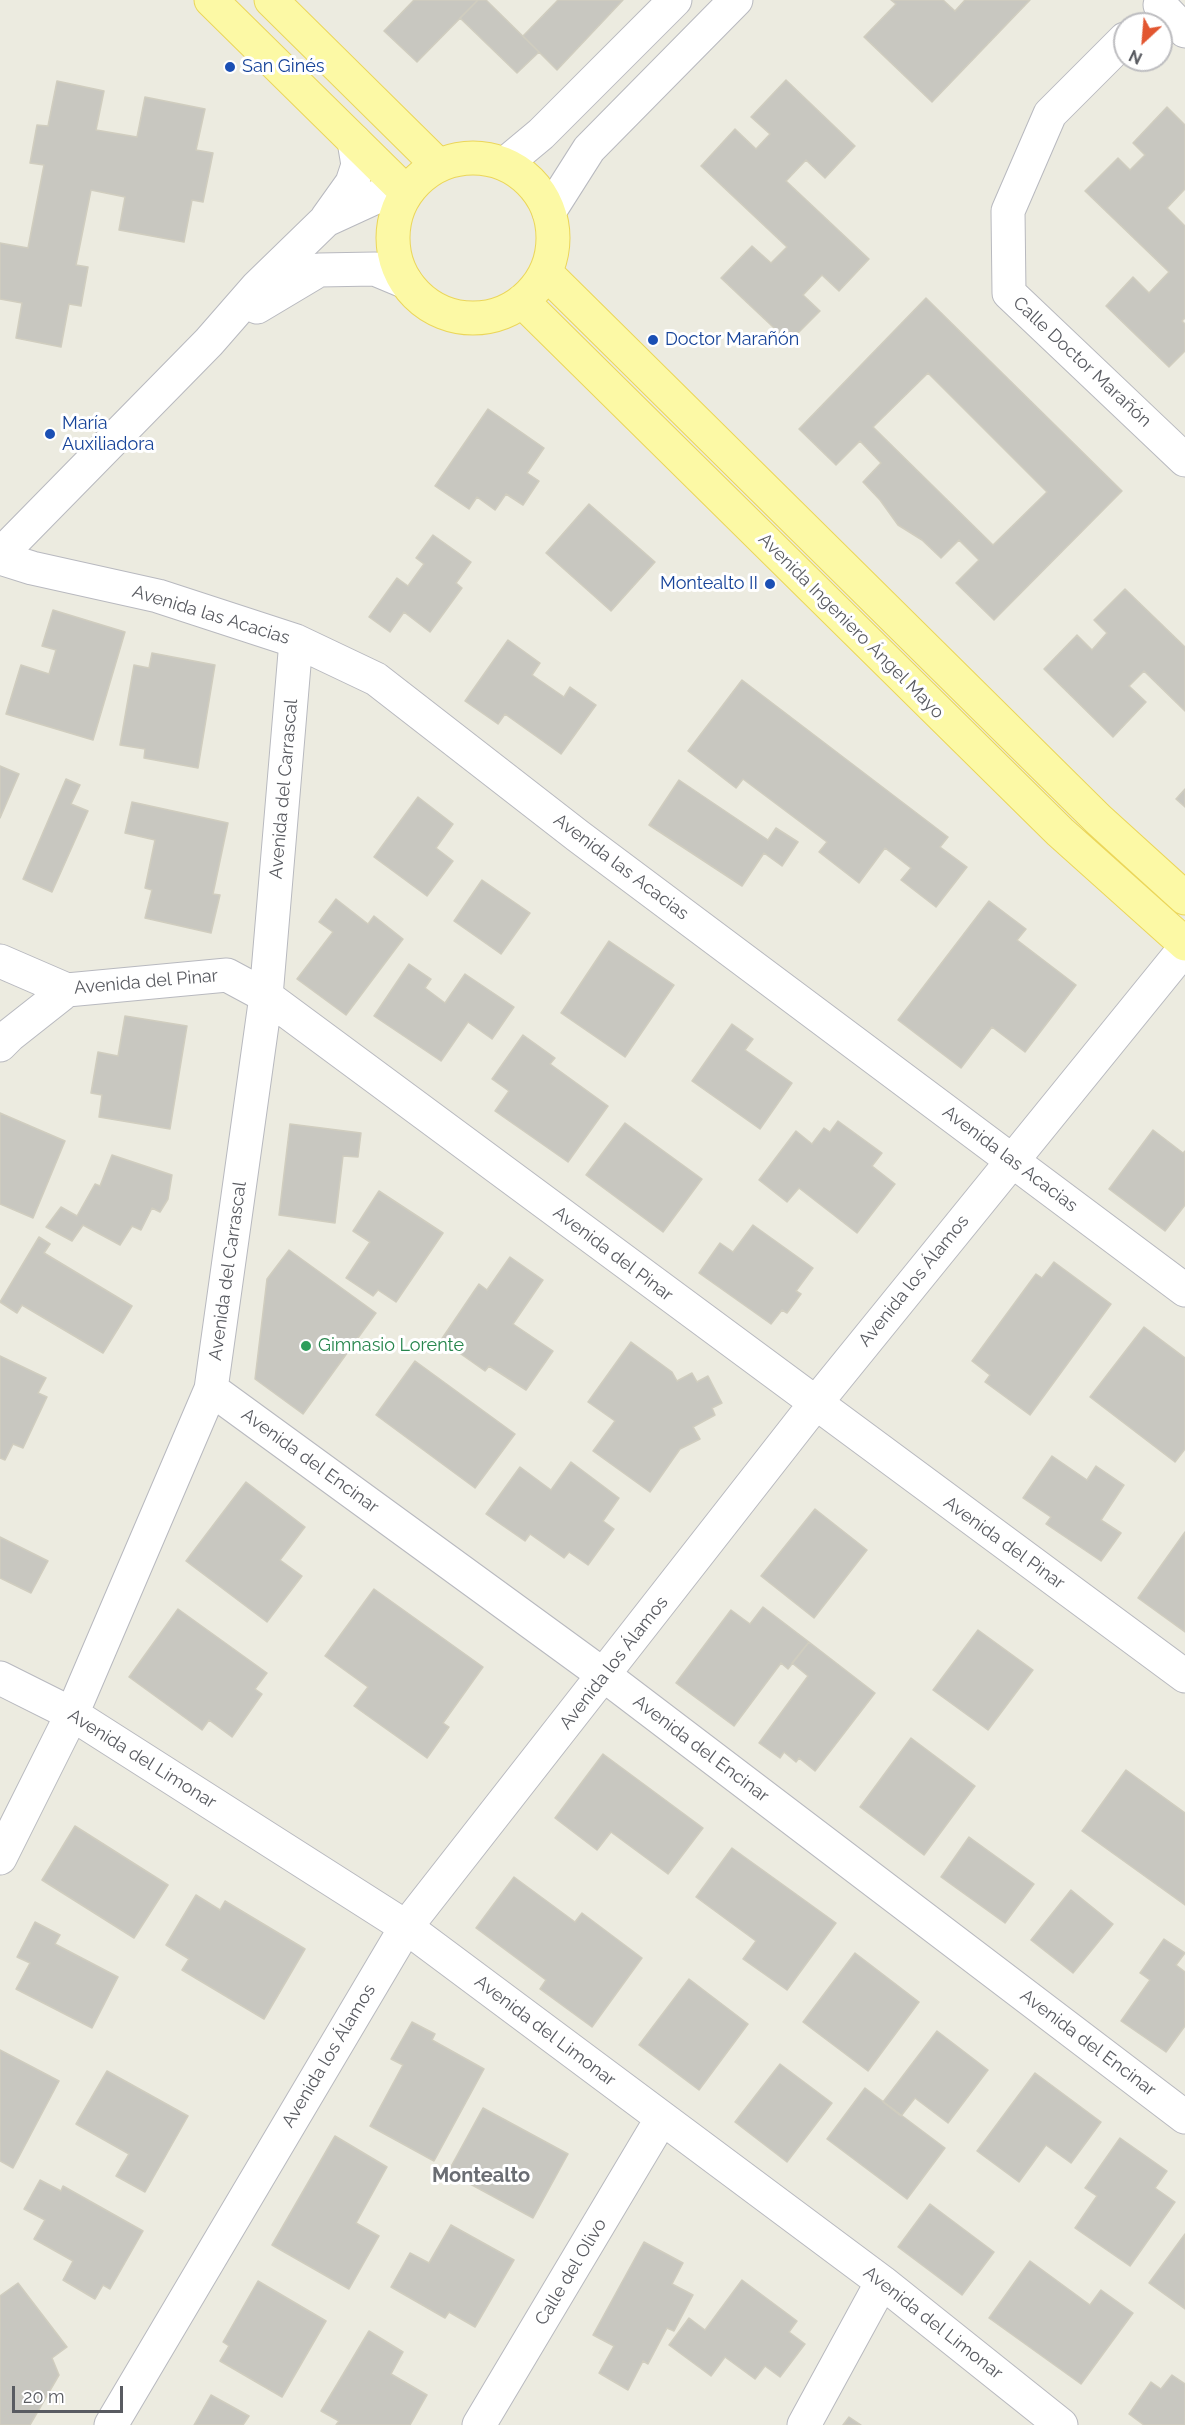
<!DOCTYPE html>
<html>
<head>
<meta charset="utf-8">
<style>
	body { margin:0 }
	#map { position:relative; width:1185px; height:2425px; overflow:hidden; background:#ecebe0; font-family:Raleway,sans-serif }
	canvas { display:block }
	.north { position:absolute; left:1113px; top:12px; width:60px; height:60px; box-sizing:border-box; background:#fff; border:2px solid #bdbdc0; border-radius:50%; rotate:206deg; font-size:16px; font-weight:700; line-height:24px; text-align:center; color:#595b61 }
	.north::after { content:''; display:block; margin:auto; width:21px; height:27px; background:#e25630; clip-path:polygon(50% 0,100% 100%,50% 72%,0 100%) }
	.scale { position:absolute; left:12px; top:2386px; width:111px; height:27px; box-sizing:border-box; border:3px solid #595b61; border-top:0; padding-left:8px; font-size:18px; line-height:21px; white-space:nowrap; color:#595b61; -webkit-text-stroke:4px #fff; paint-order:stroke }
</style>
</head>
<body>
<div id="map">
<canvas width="1185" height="2425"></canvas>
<div class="north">N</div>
<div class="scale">20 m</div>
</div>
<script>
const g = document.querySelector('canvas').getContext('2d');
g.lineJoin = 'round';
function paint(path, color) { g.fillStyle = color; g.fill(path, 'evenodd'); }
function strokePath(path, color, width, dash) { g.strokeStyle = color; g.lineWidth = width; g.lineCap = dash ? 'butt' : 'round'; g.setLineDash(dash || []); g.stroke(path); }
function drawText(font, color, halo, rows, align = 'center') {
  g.font = font + ' Raleway,sans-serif'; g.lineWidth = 6; g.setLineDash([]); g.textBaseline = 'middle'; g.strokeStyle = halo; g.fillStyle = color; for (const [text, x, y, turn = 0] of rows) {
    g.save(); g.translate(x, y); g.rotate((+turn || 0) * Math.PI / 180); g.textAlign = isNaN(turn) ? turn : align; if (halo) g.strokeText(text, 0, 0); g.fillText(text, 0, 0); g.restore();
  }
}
const building = new Path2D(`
	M414,0h64l-61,62 -33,-31z
	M478,0h8l53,52 -22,21 -57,-55z
	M558,0h65l-66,70 -34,-34z
	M891,0h52l12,11 10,-11h65l-98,102 -68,-65 32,-33z
	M786,80l69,66 -30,32 -19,-18 -20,21 83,78 -30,32 -17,-16 -19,20 17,16 -31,31 -68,-64 31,-32 19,17 16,-16 -86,-81 34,-37 21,20 14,-15 -19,-17z
	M57,81l47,10 -8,39 41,7 8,-40 60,12 -9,41 17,3 -10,49 -11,-2 -8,42 -65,-12 6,-33 -34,-7 -15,75 12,2 -7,39 -12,-2 -8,43 -45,-9 6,-35 -22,-4v-56l28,5 16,-83 -14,-2 7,-38 11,1z
	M1167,107l18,18v64l-18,19 18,18v92l-3,3 3,3v27l-16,16 -63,-61 27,-29 16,16 20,-21 -84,-81 33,-33 12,12 15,-15 -12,-12z
	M926,298l196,193 -128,129 -38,-37 23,-23 -20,-20 -18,18 -19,-18 -24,-15 -18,-25 -17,-18 18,-19 -21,-22 -24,24 -37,-36zM928,373l119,119 -54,53 -120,-118z
	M488,409l56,39 -17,25 12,8 -16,24 -17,-11 -11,16 -18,-13 -8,12 -34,-23z
	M589,504l66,58 -44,49 -65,-58z
	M433,535l38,27 -15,21 6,5 -32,44 -26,-20 -14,20 -21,-15 28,-39 11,8 16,-22 -8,-6z
	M1125,589l60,58v64l-41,-40 -15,15 17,16 -33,35 -69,-68 33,-34 15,15 15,-17 -13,-13z
	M53,610l72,22 -32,108 -87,-26 15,-49 28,9 7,-24 -14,-4z
	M508,640l32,23 -8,12 32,22 6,-10 26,18 -35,49 -56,-40 -7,10 -33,-23z
	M152,653l63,12 -17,103 -54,-10 1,-9 -25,-4 14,-80 15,3z
	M742,680l206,157 -8,10 27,20 -31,40 -35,-27 10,-12 -26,-20 -26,35 -40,-31 8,-10 -84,-63 -7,9 -48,-37z
	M0,766l19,8 -19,44z
	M66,779l14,6 -9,19 17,7 -36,81 -29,-13z
	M679,780l89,60 8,-12 22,14 -16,24 -18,-13 -22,33 -93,-61z
	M1185,789v18l-9,-8z
	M418,797l35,27 -17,24 17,13 -26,35 -53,-39z
	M132,802l96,21 -15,71 7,1 -9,38 -66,-15 7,-28 -7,-2 10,-48 -30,-7z
	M482,880l48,33 -29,41 -47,-33z
	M336,899l32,25 6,-8 29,23 -57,76 -49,-36 36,-47 -14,-10z
	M989,901l37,28 -9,11 59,45 -51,67 -33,-25 -31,41 -63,-48z
	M609,941l65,44 -49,72 -64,-44z
	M409,964l22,15 -6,9 20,15 20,-29 49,33 -22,32 -24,-17 -27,39 -67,-45z
	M125,1016l62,10 -17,103 -71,-12 3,-22 -11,-2 7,-41 20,4z
	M732,1024l21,15 -8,11 47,33 -32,46 -68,-48z
	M523,1035l32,23 -5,6 58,42 -40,56 -73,-51 14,-20 -17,-12z
	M0,1113l65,28 -32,77 -33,-14z
	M838,1121l44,32 -10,13 23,18 -38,49 -58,-45 -12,14 -28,-22 37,-49 16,13 12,-16 6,4z
	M625,1123l77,56 -39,53 -77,-57z
	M290,1124l71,9 -3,24 -15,-1 -8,67 -56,-8z
	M1153,1130l30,23 2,-2v54l-20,26 -56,-42z
	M112,1155l60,20 -4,24 -8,13 -8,-4 -11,22 -9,-4 -12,19 -37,-20 -11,16 -26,-14 15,-20 16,9 18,-32 5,2z
	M379,1191l64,42 -47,69 -18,-12 -5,6 -27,-18 24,-36 -17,-11z
	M753,1225l60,43 -17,23 5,3 -14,19 -5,-3 -11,14 -72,-51 21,-30 13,9z
	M39,1237l11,7 -6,9 88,53 -29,47 -81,-48 -5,8 -17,-11z
	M289,1250l87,63 -73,101 -48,-35 12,-100z
	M510,1257l33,23 -30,44 40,27 -27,39 -37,-24 -4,5 -44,-31 38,-56 8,6z
	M1054,1262l57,42 -81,111 -45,-33 5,-7 -18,-14 64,-87 6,4z
	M1144,1327l41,31v91l-10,13 -85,-65z
	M631,1342l41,30 5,9 15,-8 5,9 11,-6 14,27 -10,5 3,7 -22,12 7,12 -20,10 -30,43 -57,-41 22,-30 -27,-19z
	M0,1356l46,22 -8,15 9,4 -24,51 -10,-4 -8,16 -5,-2z
	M415,1361l100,73 -40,54 -99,-73z
	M1052,1456l35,24 9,-14 28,19 -23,35 20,13 -20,28 -55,-37 5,-7 -28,-19z
	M571,1462l48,36 -16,23 11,8 -26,36 -19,-13 -5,6 -34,-24 -5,7 -39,-27 34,-47 31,23z
	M246,1482l59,45 -25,33 22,16 -35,46 -81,-61z
	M815,1509l52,41 -53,68 -53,-42z
	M1185,1532v100l-47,-34z
	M0,1537l48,24 -17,32 -31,-15z
	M374,1589l109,78 -40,56 6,4 -22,31 -73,-52 14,-19 -43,-31z
	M763,1607l46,35 -21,27 -7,-6 -47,63 -58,-43 55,-73 19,14z
	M178,1609l89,64 -12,16 7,5 -30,43 -23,-17 -7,10 -73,-53z
	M978,1630l55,40 -45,60 -55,-40z
	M809,1642l66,51 -60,78 -16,-13 -3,4 -12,-10 -4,6 -21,-15 49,-67 -16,-13z
	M911,1738l64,48 -51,69 -64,-48z
	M603,1754l100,74 -35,46 -57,-42 -14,18 -42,-32z
	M1126,1770l59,43v92l-103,-74z
	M75,1826l93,59 -34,53 -92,-58z
	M969,1837l65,47 -29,39 -64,-46z
	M732,1848l104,75 -49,67 -44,-31 13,-18 -60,-44z
	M514,1877l61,45 7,-9 60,45 -50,69 -52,-38 6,-9 -70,-52z
	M1071,1890l42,34 -40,49 -42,-33z
	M196,1895l24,15 5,-9 80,48 -41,70 -82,-49 7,-11 -23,-14z
	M35,1922l25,13 -5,9 63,33 -26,51 -76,-39 14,-26 -13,-6z
	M1164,1939l21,14 -9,12 9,7v54l-19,26 -45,-31 29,-41 -10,-7z
	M855,1953l64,49 -51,69 -65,-49z
	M689,1979l59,45 -49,66 -60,-45z
	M412,2022l23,12 -3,6 52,29 -50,92 -64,-35 33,-61 -12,-6z
	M937,2031l51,39 -40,53 -33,-25 -14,18 -18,-14z
	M0,2050l59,31 -46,87 -13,-7z
	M780,2064l52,39 -45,59 -52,-40z
	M107,2071l81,45 -43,76 -29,-16 13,-22 -53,-30z
	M1035,2073l66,49 -30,41 -25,-18 -27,37 -42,-31z
	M865,2088l80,60 -38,51 -80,-60z
	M483,2108l85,46 -35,64 -85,-46z
	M335,2136l52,31 -31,56 23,13 -30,53 -77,-44z
	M1120,2138l47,33 -12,17 20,14 -45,64 -55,-38 22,-32 -12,-8z
	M40,2180l21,11 2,-5 80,45 -33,58 -7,-4 -8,14 -32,-19 10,-19 -39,-22 11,-19 -21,-11z
	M930,2204l64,48 -32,43 -64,-48z
	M451,2225l63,35 -39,67 -26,-15 -4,6 -54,-31 19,-34 19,10z
	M1185,2234v75l-36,-26z
	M644,2242l39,21 -11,21 21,11 -19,36 -7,-3 -19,36 -5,-3 -15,29 -29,-17 15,-27 -21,-11z
	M1030,2261l60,44 11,-15 32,23 -52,71 -92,-66z
	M742,2280l55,41 -8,11 16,12 -25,33 -15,-11 -10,13 -30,-22 -14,19 -42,-31 20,-27 16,12z
	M258,2281l68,40 -44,76 -62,-36 9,-15 -6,-4z
	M18,2283l49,64 -15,11 7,17 -29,50h-30v-129z
	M369,2331l34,21 -12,22 36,21 -17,30h-74l3,-4 -18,-10z
	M1172,2375l13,9v41h-41l-15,-11 22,-32 10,7z
	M211,2395l38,21 -6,9h-49z
	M849,2417l12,8h-18z`);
const minor = new Path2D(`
	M1160,5l25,26
	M1125,39l-75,75 -42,97 1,82 176,167
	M505,164l36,-30 134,-134
	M549,212l40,-63 147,-149
	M327,218l25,-35 6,-18 -4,-24
	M257,307l62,-37 56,-1 31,13
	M0,555l209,-213 48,-55 69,-67 50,-23 30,-5
	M0,558l32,10 126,28 138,45 80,38 202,157 607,454
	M0,961l67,29 160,-15 39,21 919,680
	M0,1045l10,-10 57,-45
	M211,1389l402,293 572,435
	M0,1678l72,36 334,213 476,355 179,143
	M0,1858l72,-144 139,-325 55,-393 30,-355
	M111,2425l295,-498 409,-523 370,-456
	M479,2425l183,-307
	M804,2425l78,-143`);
const major = new Path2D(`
	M211,0l195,192
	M271,0l167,165
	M393 238a80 80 0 1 1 160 0a80 80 0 1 1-160 0Z
	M546,273l552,546 87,79
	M522,301l538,531 125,112`);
const markers = [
	[230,67,6,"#1a4fb4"],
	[653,340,6,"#1a4fb4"],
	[50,434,6,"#1a4fb4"],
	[770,584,6,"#1a4fb4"],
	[306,1346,6,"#2e9e5b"]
];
const transitNames = [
	["San Ginés",242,67],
	["Doctor Marañón",665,340],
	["María",62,424],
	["Auxiliadora",62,445],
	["Montealto II",758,584,"right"]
];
const streetNames = [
	["Calle Doctor Marañón",1082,362,43],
	["Avenida las Acacias",211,615,17],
	["Avenida Ingeniero Ángel Mayo",851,626,45],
	["Avenida del Carrascal",284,789,-85],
	["Avenida las Acacias",621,867,37],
	["Avenida del Pinar",146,982,-5],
	["Avenida las Acacias",1010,1159,37],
	["Avenida del Pinar",613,1254,37],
	["Avenida del Carrascal",228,1271,-82],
	["Avenida los Álamos",914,1281,-51],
	["Avenida del Encinar",310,1461,36],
	["Avenida del Pinar",1004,1543,36],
	["Avenida los Álamos",614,1663,-52],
	["Avenida del Encinar",701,1749,37],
	["Avenida del Limonar",142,1759,32],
	["Avenida del Limonar",545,2031,37],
	["Avenida del Encinar",1088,2043,37],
	["Avenida los Álamos",329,2056,-59],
	["Calle del Olivo",571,2272,-59],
	["Avenida del Limonar",933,2323,38]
];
const leisureNames = [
	["Gimnasio Lorente",318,1346]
];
const neighbourhoodNames = [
	["Montealto",481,2176]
];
paint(building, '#c8c7c0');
strokePath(building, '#d0cdbf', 1.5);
strokePath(minor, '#b8b9bf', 35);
strokePath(major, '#ebd65a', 35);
strokePath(minor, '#fff', 33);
strokePath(major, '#fcf9a5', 33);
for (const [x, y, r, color] of markers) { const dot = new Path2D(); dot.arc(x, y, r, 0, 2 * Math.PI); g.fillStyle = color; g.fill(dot); strokePath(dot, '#fff', 2); }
drawText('18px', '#164399', '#fff', transitNames, 'left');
drawText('18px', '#595b61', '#fff', streetNames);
drawText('18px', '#27864d', '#fff', leisureNames, 'left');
drawText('bold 20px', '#6a6d73', '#fff', neighbourhoodNames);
</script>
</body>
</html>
